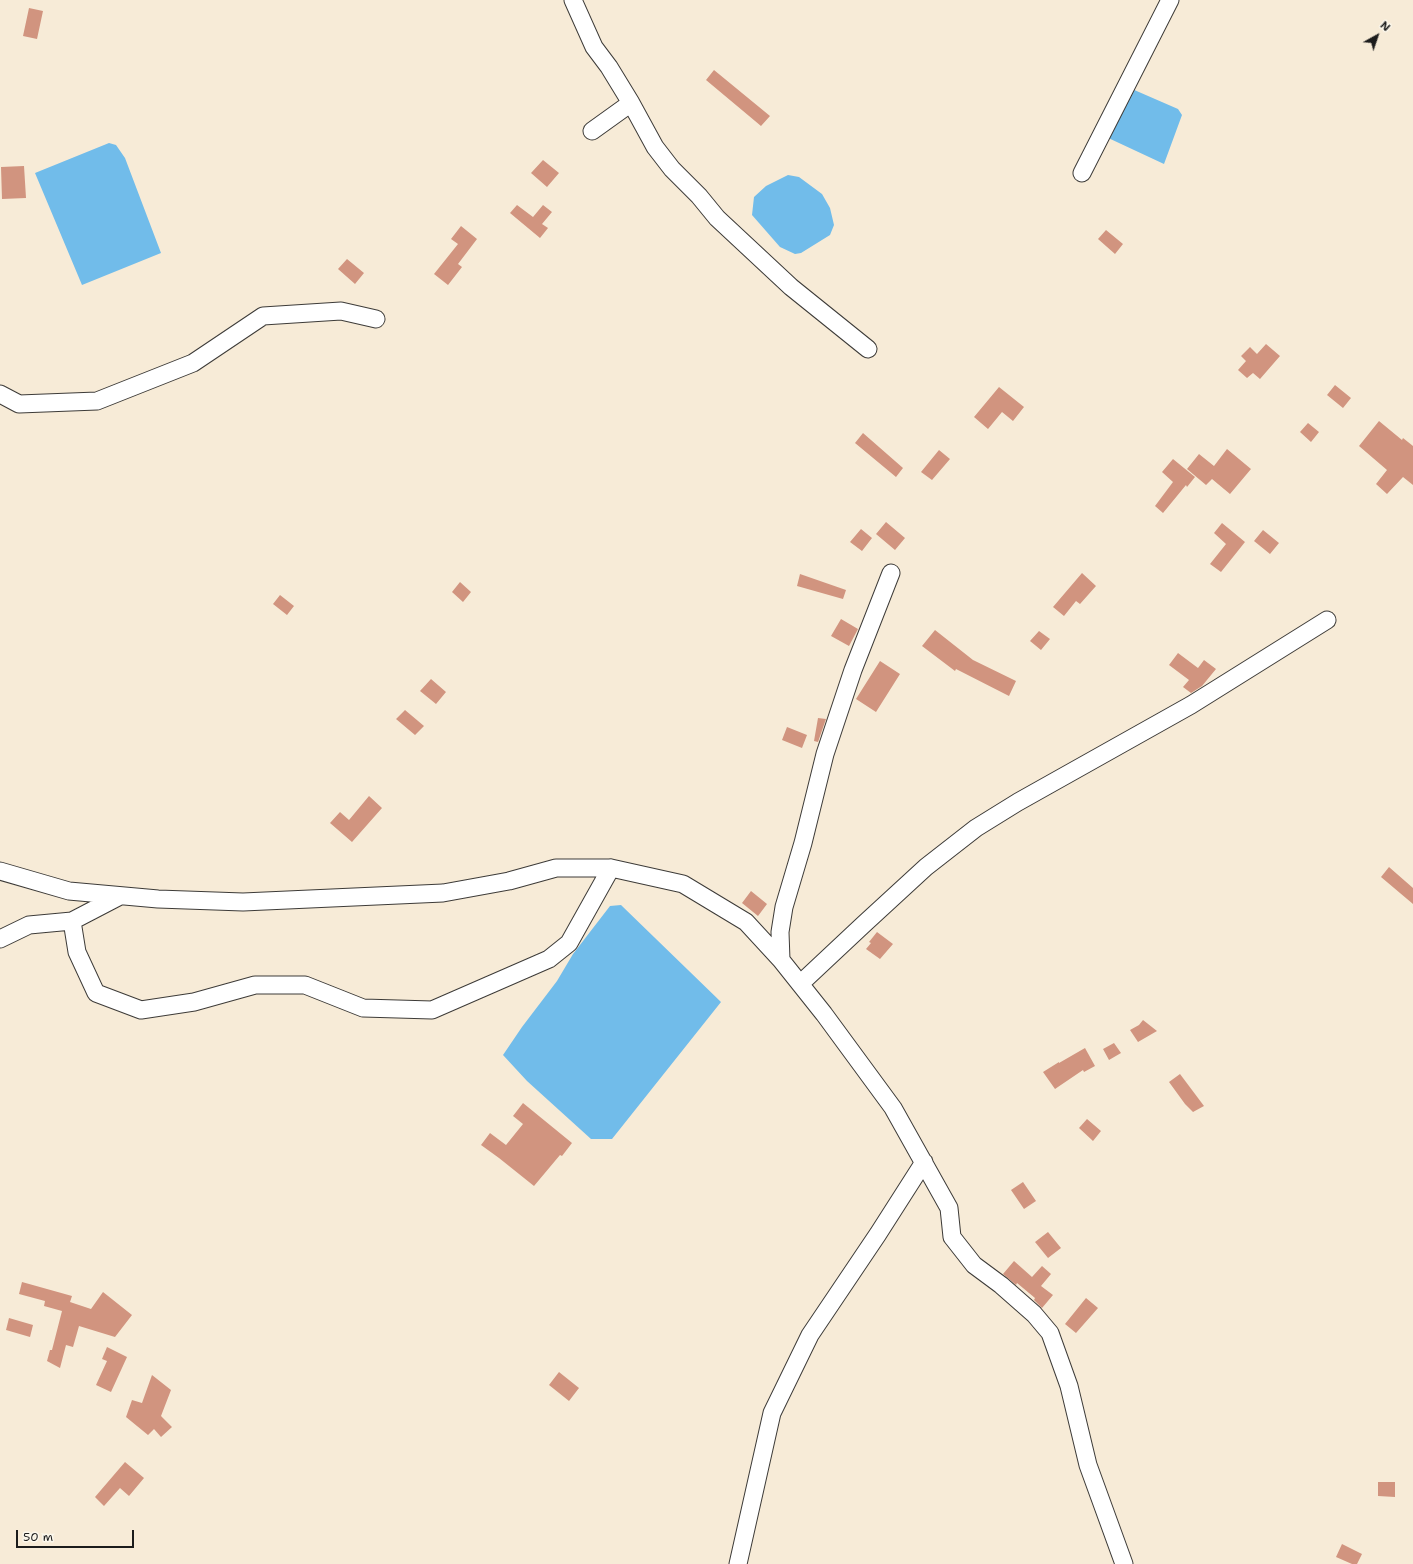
<!DOCTYPE html>
<html>
<head>
<meta charset="utf-8">
<style>
	body { margin:0 }
	#map { position:relative; width:1413px; height:1564px; overflow:hidden; background:#f7ebd7; font-family:"Shantell Sans",sans-serif }
	canvas { display:block }
	.north { position:absolute; left:1357px; top:16px; width:40px; height:40px; -webkit-text-stroke:3px #fbf7ec; paint-order:stroke; rotate:40deg; font-size:11px; font-weight:700; line-height:16px; text-align:center; color:#1c1c1c }
	.north::after { content:''; display:block; margin:auto; width:14px; height:18px; background:#1c1c1c; clip-path:polygon(50% 0,100% 100%,50% 72%,0 100%) }
	.scale { position:absolute; left:16px; top:1530px; width:118px; height:18px; box-sizing:border-box; border:2px solid #1c1c1c; border-top:0; padding-left:5px; font-size:12px; line-height:14px; white-space:nowrap; color:#1c1c1c; -webkit-text-stroke:3px #fbf7ec; paint-order:stroke }
</style>
</head>
<body>
<div id="map">
<canvas width="1413" height="1564"></canvas>
<div class="north">N</div>
<div class="scale">50 m</div>
</div>
<script>
const g = document.querySelector('canvas').getContext('2d');
g.lineJoin = 'round';
function paint(path, color) { g.fillStyle = color; g.fill(path, 'evenodd'); }
function strokePath(path, color, width, dash) { g.strokeStyle = color; g.lineWidth = width; g.lineCap = dash ? 'butt' : 'round'; g.setLineDash(dash || []); g.stroke(path); }
const water = new Path2D(`
	M1132,89l46,20 4,6 -18,49 -60,-28z
	M109,143l7,2 9,13 36,95 -79,32 -47,-112z
	M788,175l11,2 23,17 8,14 4,17 -4,10 -29,18 -6,1 -15,-7 -28,-32 2,-18 12,-11z
	M621,905l100,97 -109,137h-21l-64,-58 -24,-26 19,-28 35,-46 16,-27 37,-48z`);
const building = new Path2D(`
	M29,8l14,3 -6,28 -14,-3z
	M714,70l56,46 -9,10 -55,-46z
	M543,160l16,13 -12,14 -16,-14z
	M24,166l2,32 -24,1 -1,-32z
	M517,205l16,12 10,-12 9,7 -10,12 6,4 -8,10 -30,-25z
	M461,226l16,13 -19,25 4,3 -14,18 -14,-11 24,-30 -7,-5z
	M1106,230l17,14 -8,10 -17,-15z
	M347,259l17,14 -9,11 -17,-15z
	M1266,344l14,12 -20,23 -7,-6 -6,5 -9,-8 8,-9 -5,-5 9,-9 7,7z
	M1335,385l16,13 -8,10 -16,-13z
	M999,387l25,20 -11,14 -11,-9 -14,17 -14,-12z
	M1379,421l23,19 1,-2 10,8v39l-10,-8 -16,17 -11,-10 11,-14 -28,-24z
	M1308,423l11,9 -8,10 -11,-10z
	M863,433l40,35 -7,9 -41,-34z
	M1227,449l24,20 -21,25 -18,-15 -6,6 -19,-16 12,-15 15,12z
	M939,450l11,9 -18,21 -11,-8z
	M1173,459l22,18 -8,10 -1,-2 -23,28 -8,-7 18,-24 -11,-10z
	M886,522l19,16 -10,12 -19,-16z
	M1222,523l23,19 -24,30 -11,-8 16,-20 -12,-11z
	M861,529l11,9 -10,13 -12,-9z
	M1263,530l16,13 -9,11 -16,-13z
	M1082,573l14,13 -16,18 -4,-3 -12,15 -11,-9z
	M800,574l46,16 -3,9 -46,-13z
	M460,582l11,10 -8,10 -11,-10z
	M280,595l14,11 -7,9 -14,-11z
	M841,619l17,10 -9,17 -18,-10z
	M935,630l38,30 43,21 -7,15 -53,-27 -1,2 -33,-25z
	M1039,631l11,8 -9,11 -11,-9z
	M1178,653l20,15 6,-8 12,9 -14,17 -11,7 -8,-6 6,-7 -20,-15z
	M880,661l20,13 -24,38 -20,-13z
	M431,679l15,13 -10,12 -16,-13z
	M405,710l19,16 -9,9 -19,-16z
	M818,718l8,1 -8,23 -4,-1z
	M787,727l20,8 -5,13 -20,-8z
	M369,796l13,12 -30,34 -22,-19 10,-11 9,8z
	M1389,867l24,21v16l-32,-27z
	M751,891l16,13 -9,12 -16,-13z
	M877,932l16,12 -13,15 -14,-10 5,-6 -2,-1z
	M1143,1020l14,11 -19,11 -8,-12 9,-5z
	M1114,1043l7,10 -12,7 -6,-11z
	M1085,1048l10,18 -11,6 -1,-2 -28,19 -12,-17 16,-10v1z
	M1180,1074l24,32 -11,6 -8,-8 -16,-22z
	M523,1103l49,40 -10,13 -2,-1 -26,31 -35,-28 -18,-13 9,-12 16,12 17,-21 -10,-8z
	M1087,1119l14,12 -8,10 -14,-13z
	M1023,1182l13,19 -12,8 -13,-19z
	M1048,1232l13,16 -13,10 -13,-16z
	M1014,1261l18,16 10,-11 9,8 -10,12 12,9 -11,13 -8,-8 1,-2 -18,-15 -1,2 -13,-11z
	M22,1282l50,14 -2,6 21,7 12,-17 29,23 -17,22 -36,-11 -6,21 -7,-2 -6,23 -13,-7 3,-11h2l10,-39 -18,-5 1,-5 -26,-7z
	M1086,1298l12,10 -22,25 -11,-9z
	M9,1318l24,7 -3,12 -24,-7z
	M107,1347l20,10 -16,35 -15,-7 11,-24 -5,-2z
	M559,1372l20,16 -10,13 -20,-16z
	M152,1375l19,15 -10,26 11,11 -11,10 -7,-8 -6,6 -22,-18 6,-17 10,3z
	M125,1462l19,16 -15,18 -9,-8 -16,18 -9,-9z
	M1378,1482h17v15l-17,-1z
	M1342,1544l20,10 -5,10h-5l-16,-7z`);
const street = new Path2D(`
	M573,0l21,47 15,20 22,36
	M592,131l39,-28 24,44 17,22 27,27 18,22 74,69 77,62
	M1082,173l88,-173
	M0,394l19,10 78,-3 96,-38 70,-47 78,-5 35,8
	M0,871l69,20 89,8 85,3 200,-9 66,-12 47,-13h55l72,16 63,38 35,38 43,54 69,94 56,100 3,29 22,28 27,20 33,29 16,19 19,53 19,79 36,99
	M120,896l-48,25 5,31 19,41 45,17 53,-8 61,-17h50l58,23 69,2 117,-51 20,-16 42,-75
	M0,939l29,-14 43,-4
	M781,960l-1,-28 4,-25 19,-64 22,-89 28,-84 38,-97
	M800,984l64,-60 62,-57 50,-39 42,-26 173,-97 136,-85
	M738,1564l34,-151 38,-78 68,-101 46,-72`);
paint(water, '#71bcea');
paint(building, '#d1947f');
strokePath(street, '#3d3b38', 19);
strokePath(street, '#fff', 17);
</script>
</body>
</html>
